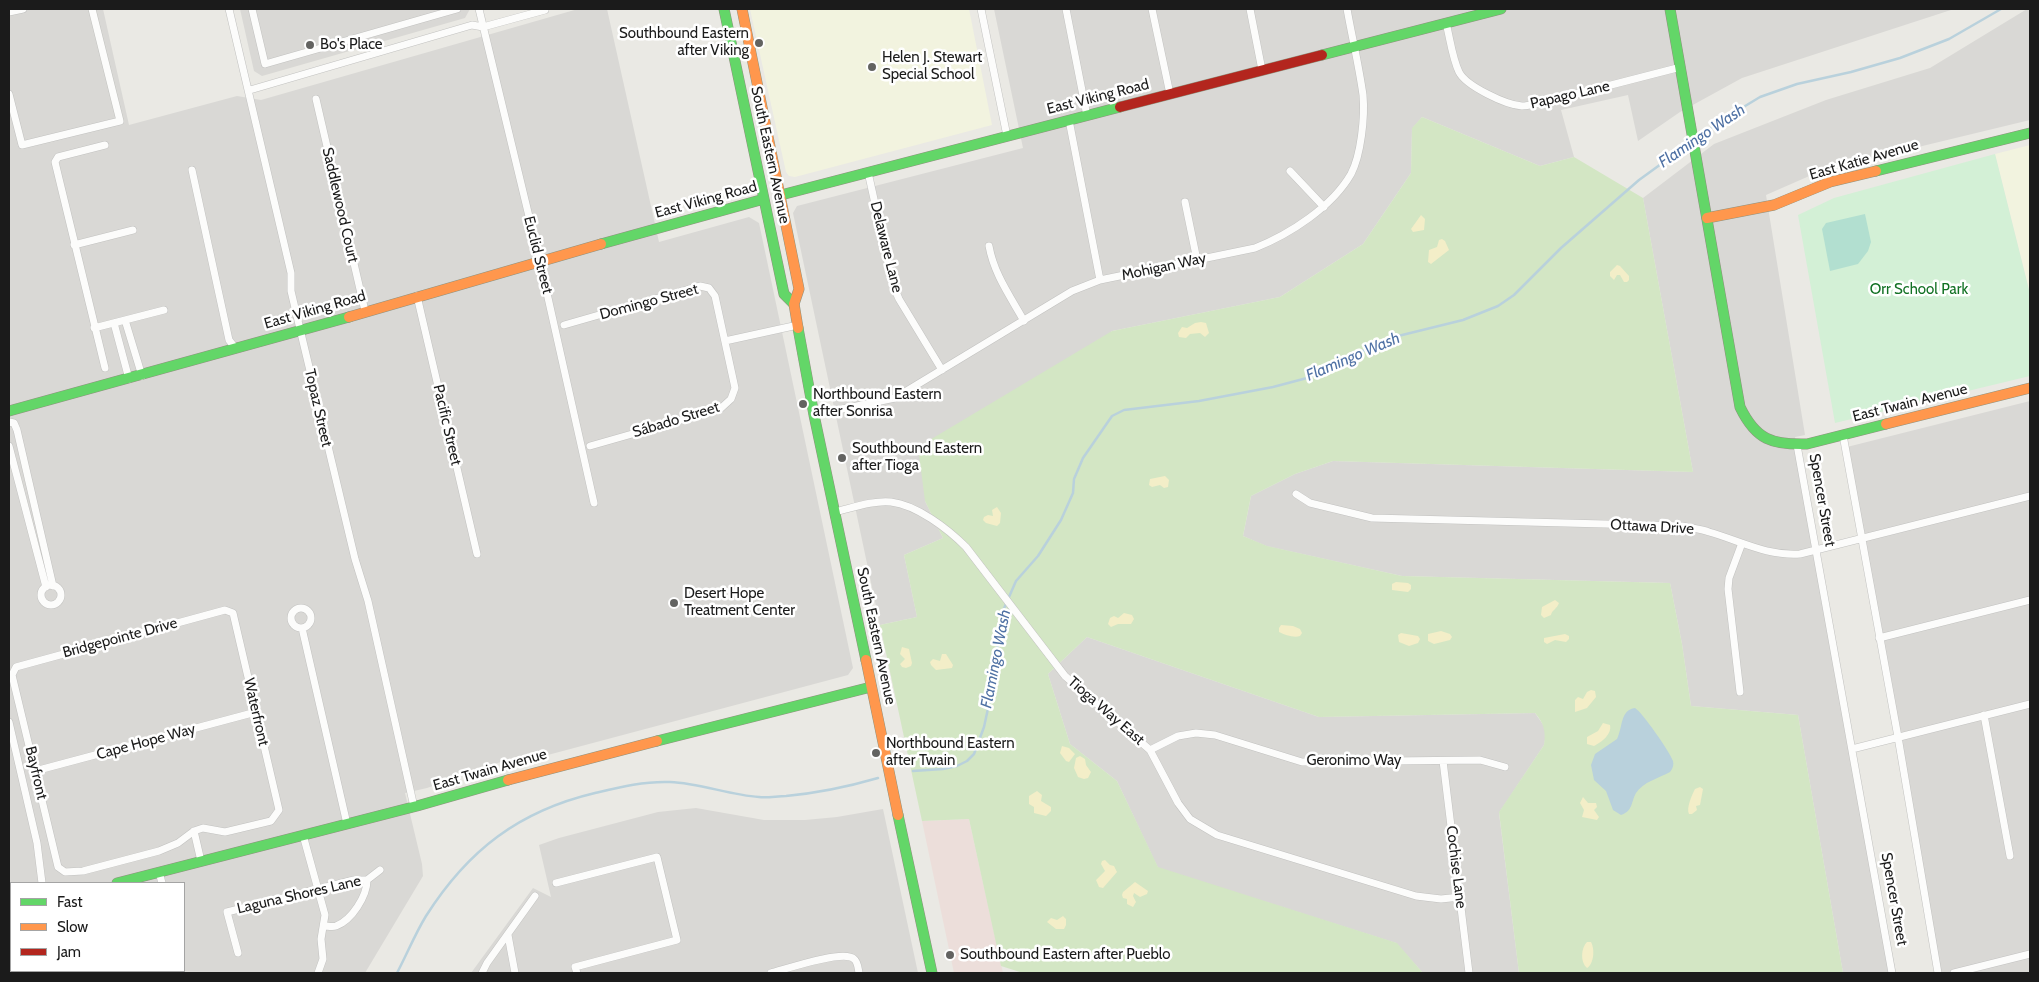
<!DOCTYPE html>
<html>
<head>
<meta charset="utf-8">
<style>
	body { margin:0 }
	#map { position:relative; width:2039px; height:982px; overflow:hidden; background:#eae9e4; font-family:Cabin,sans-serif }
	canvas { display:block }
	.frame { position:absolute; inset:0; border:10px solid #1b1b1b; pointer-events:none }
	.legend { position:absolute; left:10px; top:882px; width:175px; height:90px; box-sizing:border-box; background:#fff; border:1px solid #a4a4a4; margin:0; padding:6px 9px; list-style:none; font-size:15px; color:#1b1b1b }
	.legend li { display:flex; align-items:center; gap:10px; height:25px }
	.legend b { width:25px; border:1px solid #a4a4a4 }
</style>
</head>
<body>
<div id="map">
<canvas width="2039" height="982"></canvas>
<div class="frame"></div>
<ul class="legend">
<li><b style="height:6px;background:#63d668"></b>Fast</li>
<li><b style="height:6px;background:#ff974d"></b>Slow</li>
<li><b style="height:6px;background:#b3261e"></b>Jam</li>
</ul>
</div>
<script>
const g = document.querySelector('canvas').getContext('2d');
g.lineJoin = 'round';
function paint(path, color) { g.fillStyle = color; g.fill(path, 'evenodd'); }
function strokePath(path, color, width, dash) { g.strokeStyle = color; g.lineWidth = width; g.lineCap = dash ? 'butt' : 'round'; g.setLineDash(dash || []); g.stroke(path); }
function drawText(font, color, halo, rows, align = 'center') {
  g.font = font + ' Cabin,sans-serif'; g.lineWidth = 5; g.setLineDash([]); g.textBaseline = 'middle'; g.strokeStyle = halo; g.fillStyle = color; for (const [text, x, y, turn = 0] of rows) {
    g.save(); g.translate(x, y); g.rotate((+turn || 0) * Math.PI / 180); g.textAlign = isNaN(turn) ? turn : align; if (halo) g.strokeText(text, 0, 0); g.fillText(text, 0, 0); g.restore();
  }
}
const residential = new Path2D(`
	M9,9h94l26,116 108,-29 24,4 317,-91h29l52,233 90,-25 10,6 94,445 -5,7 -304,81 -32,2 -85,30 -22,5 17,71 1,12 -58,97h-356zM11,883h173v88h-173z
	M240,9h230l-5,9 -203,58 -8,-5z
	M994,9h960l-212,69 -62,34 -42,29 -10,-46 -67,15 13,47 -34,9 -118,-49 -10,12 -1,44 -48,71 -83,53 -168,34 -187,170 18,37 -39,17 13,62 -37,8 -87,-412 4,-7 226,-58z
	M2027,9h3v111l-207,50 -57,25 39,240 -10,2 101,536h-53l-45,-258 -107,-9 -9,-62 -12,-61 -268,-7 -136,-30 -23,-10 8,-40 44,-22 38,-13 360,11 -50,-274 71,-54 112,-44 104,-32z
	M2030,401v572h-94l-93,-525z
	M1087,637l232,80 216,-4 9,13 2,9 -2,10 -45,68 20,160h-96l-27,-30 -238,-75 -41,-87 -47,-37 -22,-70z
	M696,808l68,12h41l32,-3 46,-8 35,164h-447l62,-85 18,9 -12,-52 20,-7 99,-26z`);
const commercial = new Path2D(`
	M969,819l34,154h-49l-32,-152z`);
const education = new Path2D(`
	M750,9h219l23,116 -197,52 -6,-1 -3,-4z
	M2030,145v149l-35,-140z`);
const grass = new Path2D(`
	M1422,117l118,49 34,-9 69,41 50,274 -360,-11 -38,13 -44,22 -8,40 24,10 135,30 268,7 12,61 9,62 107,9 45,258h-324l-20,-161 45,-67c2,-13 0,-22 -9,-32l-216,4 -232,-80 -39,37 22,70 47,37 41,86 239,76 26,30h-400l-22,-7 -32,-147 -47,2 -42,-196 37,-8 -13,-62 39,-17 -18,-37 -7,-54 194,-116 168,-34 83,-53 48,-71 1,-45z`);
const sand = new Path2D(`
	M1421,215l4,4 -1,11 -11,2 -2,-3z
	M1442,239l3,2 4,9 -18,14 -3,-2 1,-12 8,-3 2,-7z
	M1617,265l3,1 9,10v4l-2,2h-3l-4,-7h-3l-3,5 -4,-4v-4z
	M1201,322l5,1 3,10 -4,4 -5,-4 -10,1 -4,4 -7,-1 -1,-4 4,-6 5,1 8,-5z
	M1165,476l4,4 -1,7 -4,1 -4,-3 -8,2 -3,-2 1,-6z
	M997,507l4,6 -1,10 -3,3 -11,-3 -3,-3 1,-3 4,-2 5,1 -1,-6z
	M1396,582l12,1 3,2v4l-3,3 -16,-2v-6z
	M1555,600l4,3c-2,6 -7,7 -8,12l-7,3 -3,-3 1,-8z
	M1124,613l8,2 2,4 -3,5h-13l-7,3 -3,-3 2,-6 4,-2 4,2z
	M1281,625l12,1 7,3 2,4 -2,3c-6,2 -15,-1 -21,-4v-4z
	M1441,631l9,3 2,3 -2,3 -16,4 -6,-3v-7z
	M1401,633l17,3 2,3 -2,4 -9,3 -10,-4 -1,-7z
	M1565,634l4,2v3l-3,3 -11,-2 -8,4 -3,-2v-4z
	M902,647l7,2 3,14 -1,3 -5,2 -4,-1 -2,-3 5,-5 -5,-5z
	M942,654h4l7,11 -1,3 -16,2 -5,-5 -1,-3 3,-3 7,2z
	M1591,690l4,1 1,6 -9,11 -12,4v-12l3,-3 5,2 4,-7z
	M1603,723l7,2c2,9 -8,17 -16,21l-7,-2v-7l11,-6z
	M1062,746l7,2 6,6 -6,8 -3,-1 -6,-8z
	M1080,756l5,3 1,6 5,7 -3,6 -4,1 -6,-2 -4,-9 2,-10z
	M1700,787l3,2 -3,16 -4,1 1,4 -5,4h-3c-3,-6 3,-19 6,-25z
	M1037,791l5,4 -1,6 10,6v4l-5,5 -12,-3v-6l-5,-3v-8z
	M1583,797l5,6h8l1,4 -3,3 5,7 -2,3 -15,-3 2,-7 -4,-7z
	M1105,860l5,5 4,1 3,6 -14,16 -4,-1 -3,-7 9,-9 -4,-7 1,-3z
	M1135,882l13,9 -1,3 -7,3 -6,-4 -1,3 3,6 -3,5 -6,-3v-5l-4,-1 -1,-3 1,-3z
	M1063,916l3,3v6l-2,4h-8l-9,-7 4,-4 6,2z
	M1587,942h4c4,7 3,22 -4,26 -7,-6 -6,-20 0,-26z`);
const park = new Path2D(`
	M1995,154l35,140v82l-195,47 -37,-208 36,-17z`);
const pitch = new Path2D(`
	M1865,214l6,28 -3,9 -10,13 -28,7 -8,-42 4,-6z`);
const water = new Path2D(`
	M1635,708c7,4 35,44 38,53 1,4 0,7 -3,11 -11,6 -27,10 -34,21 -5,9 -3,18 -15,22l-8,-5 -7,-19 -12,-11 -3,-15 4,-11 22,-15c6,-12 3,-29 18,-31z`);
const stream = new Path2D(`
	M1695,139l32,-22 33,-20 37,-13 54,-12 49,-14 49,-19 52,-30
	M913,771l30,-2 14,-3 10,-5 7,-7 10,-27 8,-37 10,-77 14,-32 22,-25 23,-36 12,-27 1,-14 9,-21 29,-42 12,-6 75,-9 74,-14 34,-9 83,-40 73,-18 35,-14 16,-11 47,-47 78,-68 51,-37
	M397,973c10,-19 18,-39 29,-57 42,-66 93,-105 169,-123 25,-6 49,-12 75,-11 30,1 59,13 89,15 9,1 18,-1 27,-1 32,-3 61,-9 92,-18`);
const street = new Path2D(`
	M229,9l62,264v18l9,38 55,230 13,42 46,206
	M252,9l13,55 192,-55
	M479,9l61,253 54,241
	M981,9l26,127
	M1066,9l21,107
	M1152,9l18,85
	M1250,9l12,61
	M9,12l14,-3
	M1446,23c4,15 6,34 13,49 7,14 47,33 63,34 6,0 13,-2 19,-3l140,-36
	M250,90l222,-65 11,2 62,-17
	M9,94l13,51 98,-24 -28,-112
	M316,99l49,212
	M1069,120l31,160
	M192,170l37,170 7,9
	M1290,171l34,36
	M868,172l25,113 6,14 43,71
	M1185,202l12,58
	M74,245l59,-15
	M989,246c5,28 21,50 35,75
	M417,296l60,258
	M125,320l17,56
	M114,323l15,56
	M564,325l136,-39 9,2 6,8 20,92 -4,11 -11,10 -130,37
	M94,328l70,-18
	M725,341l73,-16
	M105,368l-50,-206 3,-5 47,-12
	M814,415l81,-17 177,-107 28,-11 155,-32c35,-14 77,-41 96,-74 10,-19 14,-57 12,-79 -4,-29 -11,-58 -16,-86
	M9,422l5,1 3,7 36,156
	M1843,435l55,302 40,236
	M1797,445l95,528
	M9,446l37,141
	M1296,494l14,9 62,15 310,8c9,2 19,3 27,6 32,9 57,24 91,22l230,-58
	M835,512c17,-4 39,-12 56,-10 26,3 57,27 75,45l99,129 85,74 28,53 12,16 27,16 199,61 25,3 19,-2
	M41 595a10 10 0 1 1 20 0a10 10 0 1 1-20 0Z
	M291 618a10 10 0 1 1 20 0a10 10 0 1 1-20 0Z
	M225,610l8,3 46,197 -8,11 -46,11 -22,-4 -9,3 -16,12 -19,8 -76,20 -18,1 -7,-5 -46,-192 4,-8z
	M302,628l45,196
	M1879,638l151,-38
	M1740,692l-12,-103 1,-11 13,-35
	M1984,715l26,141
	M9,722l28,121 5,40
	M1852,749l178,-45
	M1150,750l28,-14 18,-3 19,2 87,27 178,-2 25,7
	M1443,761l26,212
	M35,771l221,-59
	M194,831l7,30
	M303,835l22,80 -4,24 2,20 -5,14
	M159,872l3,11
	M556,883l101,-26 20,83 -102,27 2,6
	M324,926c3,0 9,1 12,0 16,-6 31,-30 31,-46
	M508,935l7,38
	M238,953l-11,-41 127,-32h13l13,-10
	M119,971l1,2
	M160,971l1,2
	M482,973l5,-10 48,-67
	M771,973c15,-4 73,-24 83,-14 4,3 4,9 5,14
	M1954,973l76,-19`);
const fast = new Path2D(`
	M724,9l60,285 10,10
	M1670,9l70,398c16,33 32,38 67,37l79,-20
	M1322,55l179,-46
	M1876,171l154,-38
	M781,195l339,-88
	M601,244l163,-45
	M798,328l16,87 52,245
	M9,411l340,-94
	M657,741l214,-54
	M898,815l34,158
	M117,883l300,-77 91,-26
	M9,913h2`);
const slow = new Path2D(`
	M742,9l57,280 -5,15 4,24
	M1707,218l67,-13 56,-23 46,-11
	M349,317l252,-73
	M1886,424l144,-36
	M866,660l32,155
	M508,780l149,-39`);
const jam = new Path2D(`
	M1120,107l202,-52`);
const markers = [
	[759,43,5,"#636361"],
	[310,45,5,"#636361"],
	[872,67,5,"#636361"],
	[803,404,5,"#636361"],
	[842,458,5,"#636361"],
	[674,603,5,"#636361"],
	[876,753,5,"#636361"],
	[950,955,5,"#636361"]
];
const poiNames = [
	["Southbound Eastern",749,34,"right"],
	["after Viking",749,51,"right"],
	["Bo's Place",320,45],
	["Helen J. Stewart",882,58],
	["Special School",882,75],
	["Northbound Eastern",813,395],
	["after Sonrisa",813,412],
	["Southbound Eastern",852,449],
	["after Tioga",852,466],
	["Desert Hope",684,594],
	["Treatment Center",684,611],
	["Northbound Eastern",886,744],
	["after Twain",886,761],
	["Southbound Eastern after Pueblo",960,955]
];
const streetNames = [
	["Papago Lane",1570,95,-13],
	["East Viking Road",1098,97,-14],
	["South Eastern Avenue",770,155,78],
	["East Katie Avenue",1864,160,-16],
	["East Viking Road",706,200,-15],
	["Saddlewood Court",340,205,77],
	["Delaware Lane",886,247,76],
	["Euclid Street",538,255,76],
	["Mohigan Way",1164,267,-12],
	["Domingo Street",649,302,-15],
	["East Viking Road",315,310,-16],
	["East Twain Avenue",1910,403,-14],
	["Topaz Street",318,408,77],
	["Sábado Street",676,420,-17],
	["Pacific Street",447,425,77],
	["Spencer Street",1822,500,80],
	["Ottawa Drive",1652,527,3],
	["South Eastern Avenue",876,636,78],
	["Bridgepointe Drive",120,638,-15],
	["Tioga Way East",1106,711,41],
	["Waterfront",256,712,77],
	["Cape Hope Way",146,742,-15],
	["Geronimo Way",1354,761],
	["East Twain Avenue",490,770,-16],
	["Bayfront",36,773,77],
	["Cochise Lane",1456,867,83],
	["Laguna Shores Lane",299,895,-13],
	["Spencer Street",1894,899,80]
];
const parkNames = [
	["Orr School Park",1919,290]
];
const waterNames = [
	["Flamingo Wash",1702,136,-34],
	["Flamingo Wash",1353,357,-23],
	["Flamingo Wash",996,659,-79]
];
paint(residential, '#d9d8d5');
paint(commercial, '#ecdeda');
paint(education, '#f2f3df');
paint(grass, '#d3e6c4');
paint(sand, '#f3eec8');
paint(park, '#d3f0d6');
paint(pitch, '#b2dfd0');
paint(water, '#b9d1dc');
strokePath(stream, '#b9d1dc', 2.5);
strokePath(street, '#c2c2c0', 8);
strokePath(fast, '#8f927e', 11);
strokePath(slow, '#8f927e', 11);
strokePath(jam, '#8f927e', 11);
strokePath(street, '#fcfcfb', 7);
strokePath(fast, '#63d668', 10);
strokePath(slow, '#ff974d', 10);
strokePath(jam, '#b3261e', 10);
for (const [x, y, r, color] of markers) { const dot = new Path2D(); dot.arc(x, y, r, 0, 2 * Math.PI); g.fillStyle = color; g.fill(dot); strokePath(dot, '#fff', 2); }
drawText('15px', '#1b1b1b', '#fff', poiNames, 'left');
drawText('15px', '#1b1b1b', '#fff', streetNames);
drawText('15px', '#127124', '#fff', parkNames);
drawText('italic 16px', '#4f71a4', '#fff', waterNames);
</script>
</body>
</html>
